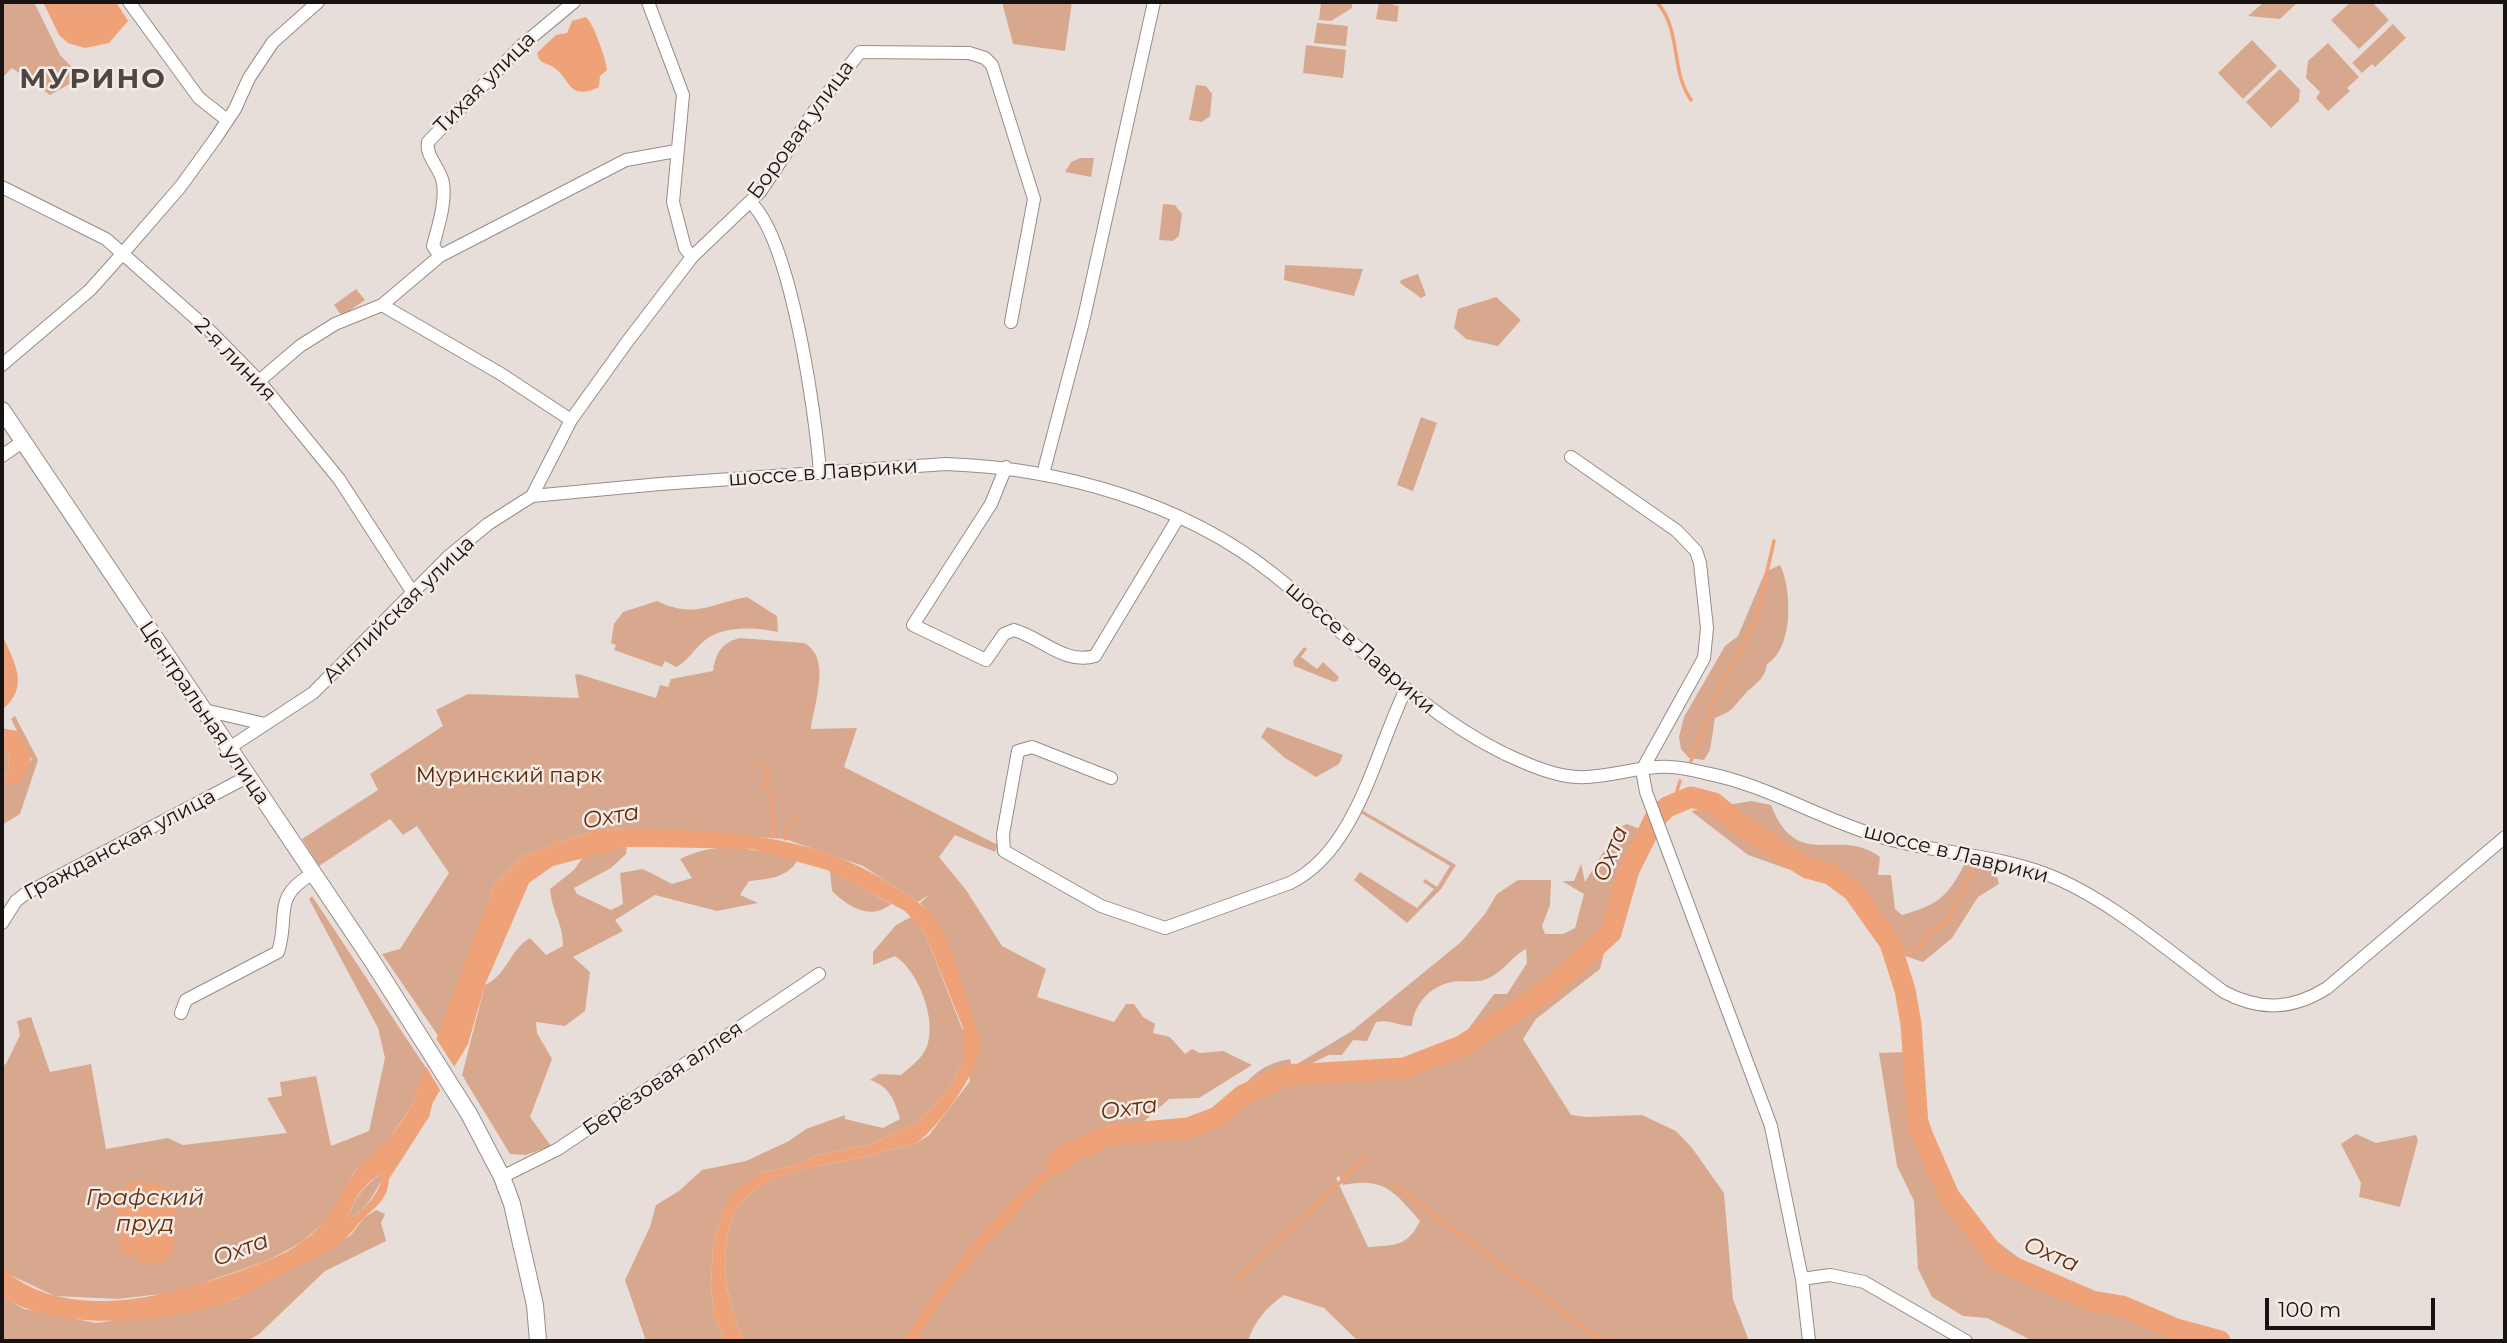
<!DOCTYPE html>
<html>
<head>
<meta charset="utf-8">
<style>
	body { margin:0 }
	#map { position:relative; width:2507px; height:1343px; overflow:hidden; background:#e8ded9; font-family:Montserrat,sans-serif }
	canvas { display:block }
	.frame { position:absolute; inset:0; border:4px solid #171312; pointer-events:none }
	.scale { position:absolute; left:2265px; top:1298px; width:170px; height:32px; box-sizing:border-box; border:4px solid #171312; border-top:0; padding-left:9px; font-size:21px; line-height:24px; white-space:nowrap; color:#171312; -webkit-text-stroke:5px #f5ebe6; paint-order:stroke }
</style>
</head>
<body>
<div id="map">
<canvas width="2507" height="1343"></canvas>
<div class="frame"></div>
<div class="scale">100 m</div>
</div>
<script>
const g = document.querySelector('canvas').getContext('2d');
g.lineJoin = 'round';
function paint(path, color) { g.fillStyle = color; g.fill(path, 'evenodd'); }
function strokePath(path, color, width, dash) { g.strokeStyle = color; g.lineWidth = width; g.lineCap = dash ? 'butt' : 'round'; g.setLineDash(dash || []); g.stroke(path); }
function drawText(font, color, halo, rows, align = 'center') {
  g.font = font + ' Montserrat,sans-serif'; g.lineWidth = 5; g.setLineDash([]); g.textBaseline = 'middle'; g.strokeStyle = halo; g.fillStyle = color; for (const [text, x, y, turn = 0] of rows) {
    g.save(); g.translate(x, y); g.rotate((+turn || 0) * Math.PI / 180); g.textAlign = isNaN(turn) ? turn : align; if (halo) g.strokeText(text, 0, 0); g.fillText(text, 0, 0); g.restore();
  }
}
const green = new Path2D(`
	M2,2h32l26,53 22,22 -32,18 -38,-27 -10,10z
	M1002,2h70l-7,49 -52,-7z
	M1321,2h31v6l-21,13 -12,-1z
	M1379,2h14v3l6,1 -2,16 -21,-3z
	M2264,2h34l-18,17 -32,-3z
	M2351,2h21l17,18 -30,29 -28,-29z
	M1317,23l31,3 -2,20 -32,-3z
	M2393,24l13,14 -31,29 -3,-3 -10,9 -10,-10z
	M2252,40l25,26 -34,33 -25,-26z
	M2328,43l31,34 -12,11 3,3 -22,20 -12,-13 4,-6 -14,-14 2,-17z
	M1306,45l40,5 -3,28 -40,-5z
	M2280,69l20,21 -1,11 -28,27 -25,-26z
	M1196,85l10,1 6,8 -2,22 -8,6 -13,-2z
	M1080,158h14l-3,19 -26,-5 6,-10z
	M1163,204l12,1 7,9 -3,22 -6,5 -14,-1z
	M1285,265l78,4 -9,27 -70,-16z
	M1418,274l8,21 -5,3 -21,-15 1,-3z
	M356,289l9,11 -23,16 -8,-11z
	M1496,297l25,23 -23,26 -32,-7 -12,-11 4,-19z
	M1421,417l16,6 -24,68 -16,-6z
	M1780,565c12,24 14,83 -13,99 -3,17 -11,18 -22,30 -14,15 -10,16 -30,24l-5,32 -6,10 -15,-2 -8,-9 -2,-12 5,-20 41,-71 13,-10 27,-64z
	M747,597l30,19 1,16c-22,-5 -56,-7 -74,9 -11,9 -15,19 -28,26l-11,-6 -3,6 -48,-17 2,-5 -5,-2 3,-19 9,-12 34,-11c38,18 52,3 90,-4z
	M740,638l64,5c28,14 10,61 7,86l46,-1 -13,39 154,78 -3,7 -40,-17 -16,22 27,33 36,56 44,23 -9,28 77,25 12,-18h8l9,13 12,7 -2,9 17,4 15,17 7,-5 8,4 23,-2 29,14 -53,33 -30,1 -28,25 -8,3c25,-2 74,-10 94,-26 24,-20 28,-36 63,-42l2,8 60,-36 109,-89 24,-28 12,-20 21,-14h33l-1,25 -8,21 3,8h18l12,-6 9,-34 -22,-13h12l7,-17 4,18 33,-54 9,-4 13,5 -12,29 -28,111 -64,50 -13,20 48,76 15,2 56,-2 34,16 16,17 32,45 9,106 16,42h-391l-34,-33 -40,-13c-18,13 -29,25 -36,46h-503c-22,-39 -33,-117 7,-149 27,-22 68,-25 101,-33 21,-4 41,-11 62,-15l14,-9 41,-54c-8,-61 -6,-131 -50,-178l10,-9 -12,8 -55,-36 -78,-27 -163,-11 -28,3 -71,25 -29,29 -55,152 -57,-83 18,-5 49,-76 -32,-47 -14,9 -13,-16 -71,47 -17,-27 76,-49 -8,-16 73,-48 -7,-16 32,-16 111,4 -4,-23 3,-1 78,24 4,-13 8,2 3,-8 42,-8c3,-18 8,-28 27,-33zM1526,949l1,14 -20,31h-13l-33,45 -58,24 -28,2 -2,7c-26,5 -44,6 -67,-6l23,-11h13l11,-15 14,1 9,-19c14,-3 22,4 36,4 1,-19 16,-38 36,-43 12,-4 26,1 39,-4 16,-7 24,-22 39,-30zM1339,1176l4,9c42,-8 51,7 77,36 -13,26 -25,24 -52,26l-32,-69z
	M1304,647l3,2 -6,8 16,12 6,-7 16,15 -2,4 -3,1 -40,-16 -1,-5z
	M15,716l23,44 -18,54 -18,11v-97l4,1 -4,14 6,11 1,17 -6,6 29,-17 -21,-41z
	M1267,727l76,28 -4,9 -23,13 -31,-19 -24,-21z
	M1751,801l20,4c26,68 68,21 109,52l-2,18h13l4,34 7,6c35,-10 45,-17 62,-50l8,-2 24,9 3,12 -21,13 -26,41 -29,24 -42,-14 -13,-29 -20,-29 -100,-35 -57,-44z
	M1360,809l96,56 -15,24 -34,34 -53,-43 6,-8 57,36 17,-19 -11,-7 2,-3 12,8 13,-21 -91,-54z
	M627,847l-1,7 -15,14 -37,20 3,6 34,16 12,-6 -3,-31 23,-4 29,15 20,-6 -12,-19c42,-20 74,-10 117,2 -10,17 -29,18 -48,20l-9,14 18,8 -41,8 -62,-16 -40,25 8,11 -50,26 17,15 -5,39 -20,15 -29,-4 1,11 15,26 -22,58 21,29 -25,9 -16,-1 -48,-79 23,-90c24,-12 23,-34 45,-47l16,17 17,-9c0,-24 -11,-33 -13,-57l24,-19 9,-13z
	M830,871l61,33c-20,17 -43,3 -59,-13z
	M312,896l114,172 -16,41 -23,32 -33,31 -24,44 -28,26 -33,18 -91,32 -60,7 -63,-3 -47,-22 -6,-6v-202l4,-2 14,-29 -3,-14 14,-4 19,55 41,-8 15,85 62,-11 15,7 104,-12 -20,-35 15,-2 -2,-14 36,-6 15,70 38,-15 16,-73 -7,-30 -69,-129z
	M911,917l13,14 39,100v31l-13,25 -30,34 -48,23 -54,11 -22,10 -36,8 -37,37 -10,34 -2,42 3,30 11,25h-79l-21,-61 25,-53 6,-22 23,-14 23,-21 44,-9 43,-20 17,-12 39,-14v4l38,9 17,-9c-6,-20 -10,-32 -30,-39l9,-6 22,1c9,-8 22,-17 26,-29 10,-27 -9,-75 -32,-90l-22,9v-13l23,-27z
	M1907,1052l41,130 34,48 54,41 67,39 91,31h-161l-46,-23 -24,-2 -31,-19 -14,-28 -4,-68 -17,-35 -18,-113z
	M2356,1134l20,9 40,-8 2,5 -18,67 -41,-10 2,-14 -20,-39z
	M381,1174l2,2c-8,18 -16,32 -33,43l-2,-2c7,-20 16,-31 33,-43z
	M376,1210l9,4 -4,9 5,18 -61,30 -67,64 -12,6h-237l-7,-3v-42l22,13 72,14 108,-15 32,-9 114,-63 14,-18z`);
const water = new Path2D(`
	M43,2h73l12,19 -19,22 -24,5 -17,-5 -9,-8z
	M586,17c8,7 20,42 21,53l-7,6 -1,11c-32,15 -28,-9 -46,-20 -6,-4 -9,-2 -14,-8l-2,-6 19,-18 11,-2 5,-12z
	M2,634c12,29 29,52 0,76z
	M6,729l12,2c14,27 19,28 0,53l-9,1 -6,-8 6,-6 -1,-17 -6,-11z
	M622,828c93,3 186,3 267,55 16,11 34,20 46,36 17,24 29,71 38,100 2,7 7,18 7,25 1,26 -44,87 -65,100 -21,4 -41,11 -62,15 -33,8 -73,11 -101,33 -40,32 -29,110 -7,149h-20l-11,-25 -3,-30 2,-42 10,-34 13,-20 24,-17 36,-8 22,-10 54,-11 48,-23 30,-34 13,-25v-34l-39,-97 -19,-20 -78,-41 -75,-21 -101,-2h-24l-74,19 -24,17 -44,102 -17,59 -35,58 -4,15 -40,62c-1,19 -12,27 -25,39 -9,8 -14,19 -25,26 -18,12 -39,20 -57,30 -16,8 -31,19 -47,25 -61,24 -177,35 -233,-3v-28c62,55 160,30 229,6 25,-9 51,-17 72,-33 29,-22 32,-41 51,-68 7,-11 20,-20 30,-30 10,-10 18,-22 26,-34l84,-224 29,-29 71,-25zM381,1174c2,17 -17,36 -31,45l-2,-2c7,-20 15,-32 33,-43z
	M1080,1145l-95,101 -47,59 -23,36h-11c40,-67 109,-154 176,-196z
	M139,1180l28,7 10,27 -5,40 -8,7 -24,3v-5l-7,-5 -8,2 -3,-4 -8,-55 14,-13z`);
const pier = new Path2D(`
	M435,1037l22,34 -14,24 -19,-32z`);
const stream = new Path2D(`
	M1657,2c25,29 13,68 34,98
	M1691,761l24,-64 41,-77 18,-79
	M762,764l6,9 -2,15 6,8 1,41
	M1680,781l-3,10 3,9
	M591,820l3,11
	M553,835l5,9
	M785,839l2,-12 12,-10
	M1895,957l25,-10 11,-16 16,-9 27,-54
	M1394,1185l208,156
	M1235,1281l131,-123`);
const river = new Path2D(`
	M1057,1164l10,-10 42,-19 79,-7 29,-11 26,-22 44,-20 117,-7 57,-22 84,-54 66,-59 18,-63 25,-50 13,-13 24,-10 23,6 32,26 61,39 23,6 23,17 37,52 15,47 6,34 7,101 31,71 50,65 93,40 30,5 54,23 44,12`);
const minor = new Path2D(`
	M129,2l70,96 28,22
	M648,2l35,93 -10,107 12,46 7,9
	M2,187l104,52 104,92 49,50 80,98 74,114
	M750,202c41,36 66,214 70,271
	M440,256l-7,-10c5,-20 13,-42 10,-63 -2,-14 -18,-27 -15,-41l93,-96 53,-44
	M382,305l119,69 70,46
	M2,365l88,-75 33,-37 58,-67 34,-47 20,-30 14,-31 24,-36 45,-40
	M259,381l41,-35 35,-22 47,-19 58,-49 186,-96 50,-9
	M2,456l20,-14
	M1571,457l106,74 19,20 4,12 7,65 -3,30 -62,112 4,22 125,334 31,153 7,62
	M1006,467l-15,37 -78,121 73,35 18,-26 10,-4c28,8 51,35 81,26l83,-138
	M1043,474l40,-152 71,-320
	M532,496l39,-76 56,-78 65,-85 68,-65 57,-85 43,-55 109,1 16,5 7,7 42,134 -23,123
	M204,710l61,14
	M229,748l84,-55 135,-136 40,-33 44,-28 128,-12 286,-20c113,4 237,38 327,110 77,61 140,134 230,179 22,10 49,23 74,24 31,2 62,-12 92,-10 12,0 24,3 36,6 58,11 110,43 167,61 56,19 118,19 174,40 63,24 123,78 178,118 36,19 68,18 103,-4l178,-151
	M1111,778l-79,-31 -14,4 -15,83 1,17 97,55 64,22 125,-45c66,-32 85,-130 115,-192
	M2,923l14,-22 9,-7 222,-117
	M181,1013l5,-13 92,-48c12,-37 -7,-54 34,-78
	M502,1177l56,-28 261,-175
	M1802,1279l28,-4 34,7 102,59`);
const major = new Path2D(`
	M2,410l369,549 98,155 33,63 10,27 23,101 3,36`);
const streetNames = [
	["Тихая улица",485,83,-45],
	["Боровая улица",801,130,-54],
	["2-я линия",235,360,46],
	["шоссе в Лаврики",823,473,-4],
	["Английская улица",399,610,-44],
	["шоссе в Лаврики",1360,648,41],
	["Центральная улица",204,713,56],
	["Гражданская улица",120,845,-28],
	["шоссе в Лаврики",1956,854,14],
	["Берёзовая аллея",663,1079,-34]
];
const parkNames = [
	["Муринский парк",509,776]
];
const waterNames = [
	["Охта",611,817,-10],
	["Охта",1611,854,-68],
	["Охта",1129,1109,-8],
	["Графский",145,1198],
	["пруд",145,1224],
	["Охта",241,1250,-21],
	["Охта",2051,1255,23]
];
const districtNames = [
	["МУРИНО",93,80]
];
paint(green, '#d8a88e');
paint(water, '#efa278');
paint(pier, '#e8ded9');
strokePath(stream, '#efa278', 3.5);
strokePath(river, '#efa278', 21);
strokePath(minor, '#968d88', 14);
strokePath(major, '#968d88', 18);
strokePath(minor, '#fff', 12);
strokePath(major, '#fff', 16);
drawText('21px', '#171312', '#f5ebe6', streetNames);
drawText('21px', '#582807', '#f5ebe6', parkNames);
drawText('italic 23px', '#602f10', '#f5ebe6', waterNames);
g.letterSpacing = '2px';
drawText('bold 28px', '#4e4642', '#f5ebe6', districtNames);
g.letterSpacing = '0px';
</script>
</body>
</html>
